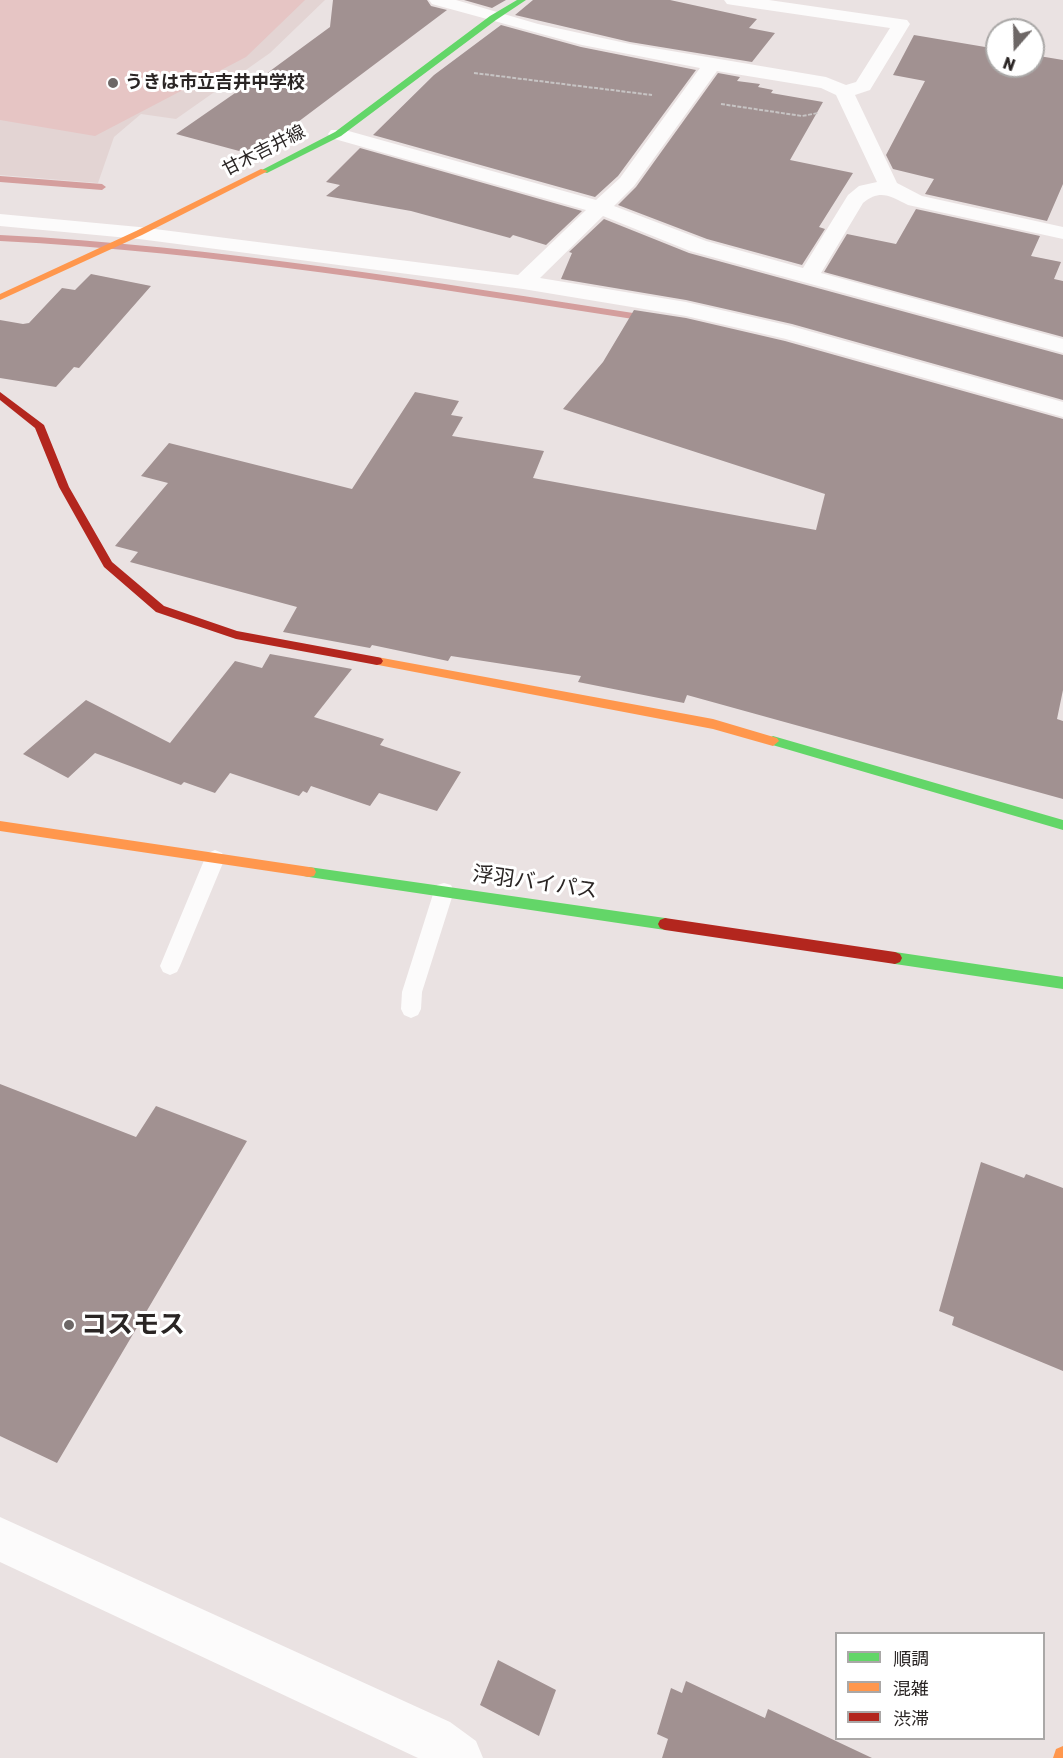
<!DOCTYPE html>
<html>
<head>
<meta charset="utf-8">
<style>
	body { margin:0 }
	#map { position:relative; width:1063px; height:1758px; overflow:hidden; background:#eae2e2; font-family:Rubik,"Noto Sans JP",sans-serif }
	canvas { display:block }
	.legend { position:absolute; left:835px; top:1632px; width:210px; height:108px; box-sizing:border-box; background:#fff; border:2px solid #aaa8a7; margin:0; padding:8px 10px; list-style:none; font-size:18px; color:#2a2524 }
	.legend li { display:flex; align-items:center; gap:12px; height:30px }
	.legend b { width:30px; border:2px solid #aaa8a7 }
	.north { position:absolute; left:985px; top:18px; width:60px; height:60px; box-sizing:border-box; background:#fff; border:2px solid #aaa8a7; border-radius:50%; rotate:200deg; font-size:16px; font-weight:700; line-height:24px; text-align:center; color:#2a2524 }
	.north::after { content:''; display:block; margin:auto; width:21px; height:27px; background:#6d6766; clip-path:polygon(50% 0,100% 100%,50% 72%,0 100%) }
</style>
</head>
<body>
<div id="map">
<canvas width="1063" height="1758"></canvas>
<ul class="legend">
<li><b style="height:8px;background:#63d668"></b>順調</li>
<li><b style="height:8px;background:#ff974d"></b>混雑</li>
<li><b style="height:8px;background:#b3261e"></b>渋滞</li>
</ul>
<div class="north">N</div>
</div>
<script>
const g = document.querySelector('canvas').getContext('2d');
g.lineJoin = 'round';
function paint(path, color) { g.fillStyle = color; g.fill(path, 'evenodd'); }
function strokePath(path, color, width, dash) { g.strokeStyle = color; g.lineWidth = width; g.lineCap = dash ? 'butt' : 'round'; g.setLineDash(dash || []); g.stroke(path); }
function drawText(font, color, halo, rows, align = 'center') {
  g.font = font + ' Rubik,"Noto Sans JP",sans-serif'; g.lineWidth = 6; g.setLineDash([]); g.textBaseline = 'middle'; g.strokeStyle = halo; g.fillStyle = color; for (const [text, x, y, turn = 0] of rows) {
    g.save(); g.translate(x, y); g.rotate((+turn || 0) * Math.PI / 180); g.textAlign = isNaN(turn) ? turn : align; if (halo) g.strokeText(text, 0, 0); g.fillText(text, 0, 0); g.restore();
  }
}
const built = new Path2D(`
	M0,0h325l-55,53 -94,66 -35,-5 -27,23 -16,46 -98,-8z`);
const green = new Path2D(`
	M0,0h305l-59,57 -151,79 -95,-16z`);
const stream = new Path2D(`
	M0,176l102,8 4,3 -4,3 -102,-8z
	M0,235c217,11 431,47 646,80l5,3 -5,3c-215,-33 -429,-69 -646,-80z`);
const building = new Path2D(`
	M333,0h94l4,6 16,4 -193,145 -78,-21 75,-52h4l75,-55z
	M464,0h42l-14,8z
	M533,0h137l87,19 -8,9 26,5 -23,29 -122,-20 -115,-27z
	M501,25l80,22 115,23 -78,106 -23,21 -222,-62 61,-60z
	M914,35l83,14v17h36v-11l30,5v124l-16,37 -122,-27 9,-15 -41,-10 -7,-14 39,-74 -32,-6z
	M718,73l22,4 -3,4 23,3 -2,3 15,3 -2,3 52,9 -33,58 63,13 -34,54 6,2 -23,36 -95,-26 -89,-34 18,-18z
	M360,148l222,63 -36,34 -33,-10 -3,3 -99,-27 -85,-15 14,-11 -14,-3z
	M916,209l124,27 -9,20 30,6 -7,17 9,2v56l-239,-65 23,-38 49,10z
	M604,219l85,34 374,102v45l-271,-76 -106,-24 -125,-21 11,-26 -3,-1z
	M91,274l60,12 -72,82 -5,-1 -18,20 -56,-9v-58l23,4 6,-1 33,-35 13,2z
	M634,310l52,8 99,23 278,78v271l-6,29 6,2v78l-376,-104 -3,8 -106,-21 3,-6 -130,-20 -3,5 -76,-16 -2,3 -87,-16 14,-25 -167,-45 8,-10 -23,-6 53,-63 -27,-7 28,-33 183,46 63,-97 44,9 -8,14 12,2 -11,19 92,15 -11,27 283,52 9,-36 -262,-85 40,-47z
	M270,654l82,15 -38,48 70,22 -4,6 81,27 -24,39 -58,-18 -9,13 -59,-20 -4,7 -4,-2 -4,5 -69,-23 -15,20 -31,-11 -3,3 -86,-32 -27,25 -45,-24 63,-54 84,43 65,-82 27,7z
	M0,1084l136,53 20,-31 91,35 -190,322 -57,-27z
	M981,1162l43,16 2,-4 37,14v183l-111,-46 2,-8 -15,-6z
	M498,1660l58,30 -17,46 -59,-31z
	M686,1681l79,37 3,-9 104,49h-210l6,-19 -11,-5 14,-46 11,5z`);
const path = new Path2D(`
	M474,73l178,22
	M721,104l81,12 16,-3`);
const lane = new Path2D(`
	M215,850l7,3 3,5 -45,108 -3,6 -7,3 -7,-3 -3,-6 45,-108 3,-5z
	M444,883l7,2 3,6 -32,101 -1,17 -3,6 -7,3 -7,-3 -3,-6 1,-17 32,-101 3,-6z`);
const street = new Path2D(`
	M429,0h27l82,24 92,20 196,33 20,8 10,-3 34,-54 -157,-23 -6,-1 -3,-4h45l138,20 3,4 -40,66 -15,5 42,88 25,13 141,31v12l-155,-34c-18,-9 -28,-16 -45,-2l-42,70 242,66v14l-373,-102 -87,-35 -63,62 146,24 105,24 272,76v15l-277,-78 -100,-23 -163,-27 -384,-50 -139,-13v-12l139,13 379,48 68,-65 -255,-72 -3,-4 3,-4h14l251,70 24,-22 80,-110 -118,-23 -150,-41zM717,71l104,17 15,7 41,87 -18,4 -11,9 -45,73 -97,-27 -92,-35 20,-20z
	M0,1517l450,205 26,19 7,17h-65l-418,-196z`);
const fast = new Path2D(`
	M517,0h9l-30,20 -155,116 -74,37 -7,-2 75,-39 155,-116z
	M773,736l290,84v10l-294,-86 -2,-3 2,-3z
	M309,867l356,51 5,2 2,4 -2,4 -5,2 -356,-53 -5,-1 -2,-4 2,-4z
	M895,952l168,25v12l-168,-25 -5,-2 -2,-4 2,-4z`);
const slow = new Path2D(`
	M261,169l7,2 -126,64 -142,65v-6l136,-63z
	M377,657l336,62 64,19 2,3 -6,5 -60,-17 -340,-65 -2,-3 2,-3z
	M0,821l309,46 5,1 2,4 -2,4 -5,1 -309,-46z
	M1063,1746v12h-10l3,-9z`);
const jam = new Path2D(`
	M0,392l44,33 25,62 43,75 52,44 73,25 140,26 4,1 2,3 -2,3 -4,1 -141,-26 -80,-27 -52,-45 -45,-80 -24,-59 -35,-28z
	M665,918l230,34 5,2 2,4 -2,4 -5,2 -230,-34 -5,-2 -2,-4 2,-4z`);
const markers = [
	[113,83,6,"#6d6766"],
	[69,1325,6,"#6d6766"]
];
const farPoinames = [
	["うきは市立吉井中学校",125,83]
];
const farStreetnames = [
	["甘木吉井線",264,151,-27]
];
const streetNames = [
	["浮羽バイパス",535,883,8]
];
const nearPoinames = [
	["コスモス",81,1325]
];
paint(built, '#e3d4d3');
paint(green, '#e6c5c4');
paint(stream, '#d49e9d');
paint(building, '#a19191');
strokePath(path, '#c7c4c4', 2, [4, 1.5]);
paint(lane, '#fcfbfb');
paint(street, '#fcfbfb');
paint(fast, '#63d668');
paint(slow, '#ff974d');
paint(jam, '#b3261e');
for (const [x, y, r, color] of markers) { const dot = new Path2D(); dot.arc(x, y, r, 0, 2 * Math.PI); g.fillStyle = color; g.fill(dot); strokePath(dot, '#fff', 2); }
drawText('bold 18px', '#2a2524', '#fff', farPoinames, 'left');
drawText('18px', '#2a2524', '#fff', farStreetnames);
drawText('21px', '#2a2524', '#fff', streetNames);
drawText('bold 26px', '#2a2524', '#fff', nearPoinames, 'left');
</script>
</body>
</html>
